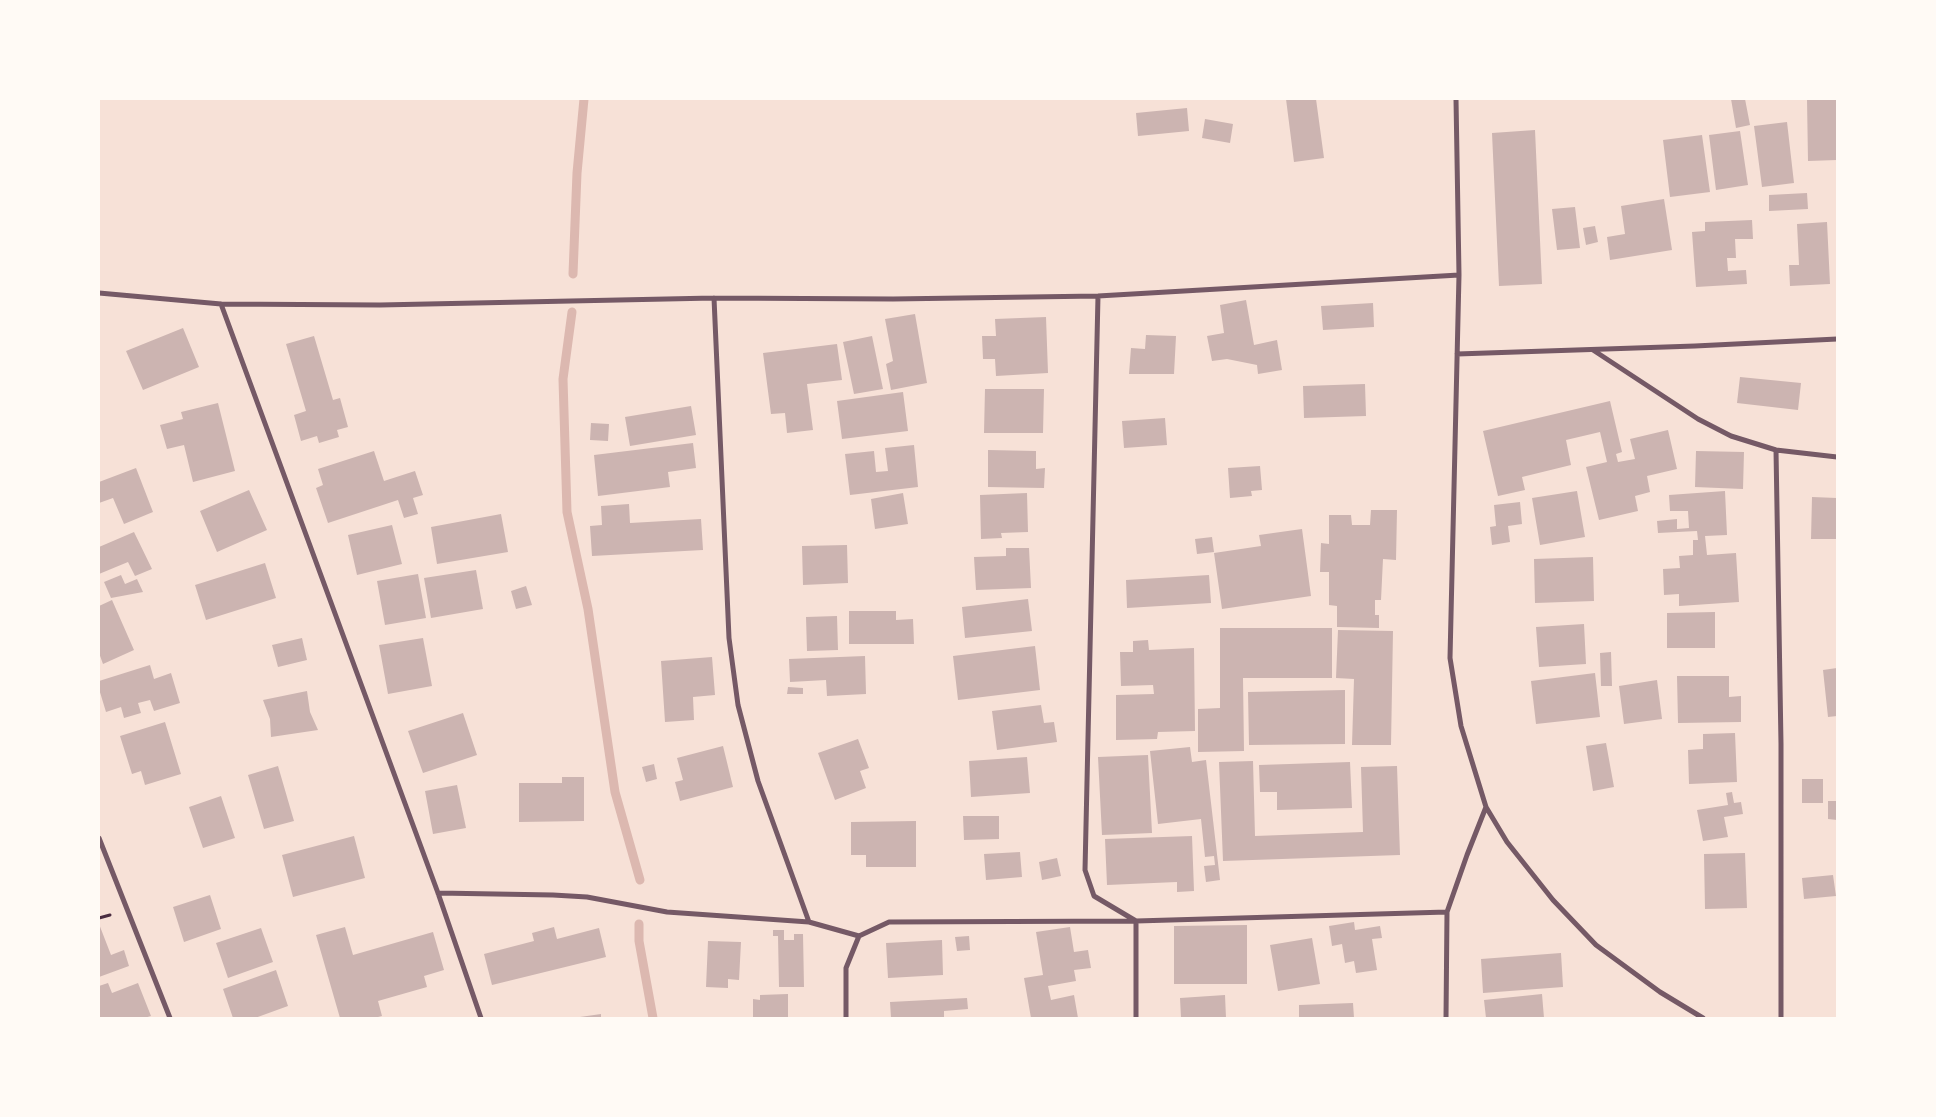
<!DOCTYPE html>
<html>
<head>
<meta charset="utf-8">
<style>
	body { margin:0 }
	#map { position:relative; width:1936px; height:1117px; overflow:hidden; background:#f7e1d7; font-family:"Roboto Serif",serif }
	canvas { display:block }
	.frame { position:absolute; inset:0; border:100px solid #fffaf5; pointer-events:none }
</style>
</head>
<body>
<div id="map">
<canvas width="1936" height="1117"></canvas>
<div class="frame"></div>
</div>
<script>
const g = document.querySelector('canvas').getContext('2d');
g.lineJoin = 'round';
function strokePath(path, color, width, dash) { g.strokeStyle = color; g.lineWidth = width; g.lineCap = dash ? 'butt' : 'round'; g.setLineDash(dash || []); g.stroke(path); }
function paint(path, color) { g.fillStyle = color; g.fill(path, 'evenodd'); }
const stream = new Path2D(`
	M573,274l4,-101 7,-74
	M572,312l-9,67 4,133 21,97 27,183 25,88
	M639,924v17l14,77`);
const building = new Path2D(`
	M1286,99h30l8,59 -30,4z
	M1731,99h14l5,26 -14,3z
	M1807,99h30v61l-29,1z
	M1187,108l2,23 -51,5 -2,-23z
	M1205,119l28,5 -3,19 -28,-5z
	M1787,122l7,61 -32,4 -8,-61z
	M1535,130l7,154 -43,2 -7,-153z
	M1740,131l8,54 -32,5 -7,-55z
	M1702,135l8,57 -40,5 -7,-57z
	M1807,193l1,16 -39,2v-16z
	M1664,199l8,51 -62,10 -3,-23 18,-3 -4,-28z
	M1575,207l5,41 -23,2 -5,-41z
	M1752,220l1,19h-18l1,19h-9l1,13 18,-1 1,14 -51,3 -4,-55 13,-1v-9z
	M1827,222l3,62 -40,2 -1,-21h10l-2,-41z
	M1595,226l3,16 -12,3 -3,-17z
	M1246,300l8,45 23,-5 5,30 -24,4 -1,-9 -30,-6 -15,2 -5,-25 17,-3 -4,-28z
	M1373,303l1,24 -51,3 -2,-24z
	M915,314l12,69 -36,7 -5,-26 7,-3 -8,-42z
	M1046,317l2,56 -52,3 -1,-17h-12l-1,-23h14l-1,-17z
	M183,328l16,39 -56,23 -17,-39z
	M1146,335l30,1 -2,38h-45l2,-26 14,1z
	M314,336l19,64 7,-2 8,29 -11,3 2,7 -20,6 -2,-7 -16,5 -7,-26 12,-4 -20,-67z
	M872,336l11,53 -29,5 -11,-52z
	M837,344l5,36 -35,4 6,46 -26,3 -2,-20 -14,1 -8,-61z
	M1740,377l61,6 -3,27 -61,-7z
	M1365,384l1,32 -62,2 -1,-32z
	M985,389h59l-1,44h-59z
	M903,392l5,39 -66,8 -5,-38z
	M1610,401l12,51 -6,2 2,8 17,-3 -5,-20 38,-9 9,39 -30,7 3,16 -15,4 3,15 -39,9 -13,-53 21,-5 -7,-30 -34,8 5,25 -49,12 3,13 -27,6 -15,-65z
	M218,403l17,68 -42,11 -9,-37 -17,4 -7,-24 23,-6 -2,-7z
	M691,406l5,29 -66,11 -5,-29z
	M1165,418l2,27 -43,3 -2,-27z
	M591,423l18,1 -1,17 -18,-1z
	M693,443l3,25 -28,4 2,15 -72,9 -4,-41z
	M914,445l4,42 -68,8 -5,-41 29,-3 2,21 12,-1 -3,-23z
	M988,450l48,1v18l9,-1 -1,20 -56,-1z
	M374,451l10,30 31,-10 8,24 -10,3 5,16 -14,4 -6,-18 -70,23 -12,-35 7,-3 -5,-16z
	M1696,451l48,1 -1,37 -48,-2z
	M1260,466l2,24 -11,1 1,5 -22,2 -2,-30z
	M136,468l17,44 -29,12 -11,-26 -14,5v-21z
	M249,490l18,40 -50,22 -17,-41z
	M1577,491l8,46 -45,8 -8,-47z
	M1725,491l2,44 -22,1 2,19 29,-2 3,49 -60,4v-12l-15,1 -1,-26 17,-1 -1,-12 14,-1v-15h5l-1,-9 -39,2 -1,-12 20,-2v10l12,-1 -1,-17h-18l-1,-16z
	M903,493l5,31 -33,5 -4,-30z
	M1027,493l1,39 -27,1 1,5 -21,1 -1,-44z
	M1812,497l25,1v41h-26z
	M1520,502l2,22 -14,2 2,16 -18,3 -2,-18 6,-1 -2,-21z
	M629,504l1,19 71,-4 2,31 -111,6 -2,-30 12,-1 -1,-19z
	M1371,510h26l-1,50 -13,-1 -2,41h-6v15h4v13l-42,-1v-21l-8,-1v-33h-9l1,-29 8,1v-29h22l1,10h18z
	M501,514l7,38 -71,12 -6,-37z
	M392,525l10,39 -45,11 -9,-40z
	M1302,529l9,67 -89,13 -8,-56 47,-7 -2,-11z
	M134,532l18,37 -17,7 -7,-14 -29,12v-27z
	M1212,537l2,15 -17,2 -2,-15z
	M847,545l1,38 -45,2 -1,-39z
	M1006,548h23l2,40 -55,2 -2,-33 32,-1z
	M1593,557l1,44 -59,2 -1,-44z
	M265,563l11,35 -70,22 -11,-35z
	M476,570l7,39 -52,9 -7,-40z
	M418,574l8,44 -41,7 -8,-44z
	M121,575l4,9 12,-5 6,13 -32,6 -7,-16z
	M1209,575l2,28 -84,5 -1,-28z
	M526,586l6,19 -16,4 -5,-18z
	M1028,599l4,32 -67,7 -3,-31z
	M112,600l22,50 -31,14 -4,-11v-47z
	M849,611h47v9l17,-1 1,25h-65z
	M1715,612v36h-48v-35z
	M837,616l1,34 -31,1 -1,-34z
	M1584,624l2,40 -47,3 -3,-40z
	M1220,628h112v50h-89l1,73 -46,1v-43l22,-1z
	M1338,630l55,1 -2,114h-39l2,-66 -18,-1z
	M302,638l5,22 -29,7 -6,-22z
	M423,638l9,48 -44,8 -9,-49z
	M1148,640l1,10 45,-2 1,83 -37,1 -1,7 -41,1v-45l38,-1 -1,-9 -32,1 -1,-34h13v-11z
	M1035,646l5,44 -82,10 -5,-44z
	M1611,652l1,34h-11l-1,-33z
	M865,656l1,38 -39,2 -1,-16 -36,2 -1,-23z
	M712,657l3,38 -22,2 1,23 -29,2 -4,-61z
	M150,665l4,14 17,-6 9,30 -26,8 -4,-11 -12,3 3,10 -17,5 -3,-11 -15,5 -7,-23v-8z
	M1837,668v48l-9,1 -5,-47z
	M1595,673l5,44 -64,7 -5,-43z
	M1677,676h52v21l12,-1v26l-63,1z
	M1657,680l5,39 -38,5 -5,-38z
	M788,687l15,1v6h-16z
	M1345,690v54l-96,1 -1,-53z
	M307,691l3,21 8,18 -47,7 -1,-18 -7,-19z
	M1041,705l3,18 10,-1 3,20 -60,8 -5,-39z
	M463,713l14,42 -54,18 -15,-42z
	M165,722l16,52 -36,11 -4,-14 -9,3 -12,-38z
	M1735,733l2,49 -48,2 -1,-34 15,-1v-15z
	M858,739l11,29 -9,3 6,17 -31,12 -17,-47z
	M1606,743l8,44 -21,4 -7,-45z
	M723,746l10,41 -53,14 -5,-19 8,-2 -6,-22z
	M1190,747l2,15 14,-2 14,120 -14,2 -2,-16 11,-1 -1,-9 -9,1 -4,-38 -43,5 -8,-73z
	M1148,755l4,78 -50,2 -4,-78z
	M1027,757l3,36 -59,4 -2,-36z
	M1253,761l2,75 108,-4 -2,-65 36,-1 3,89 -177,6 -4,-99z
	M1350,762l2,46 -75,2v-18h-17l-1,-27z
	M654,764l3,15 -11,3 -4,-15z
	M278,766l16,55 -30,8 -16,-54z
	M562,777h22v44l-65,1v-39h43z
	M1802,779h21v24h-21z
	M457,785l9,43 -33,6 -8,-43z
	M1732,792l2,11 7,-1 2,12 -19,3 4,20 -25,4 -6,-31 31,-5 -2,-12z
	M221,796l14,42 -32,10 -14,-41z
	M1828,801h9v19l-9,-1z
	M963,816h36v23l-35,1z
	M916,821v46h-50v-12h-15v-33z
	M354,836l11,42 -72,19 -11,-42z
	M1192,836l2,55 -17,1v-10l-70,3 -2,-46z
	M1020,852l2,25 -36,3 -2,-26z
	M1745,853l2,55 -42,1 -1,-55z
	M1057,858l4,18 -19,4 -3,-18z
	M1833,875l3,21 -32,3 -2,-21z
	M210,895l11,34 -37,13 -11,-35z
	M1354,922l1,8 25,-4 2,12 -10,1 5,31 -21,3 -2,-12 -9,2 -3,-19 -10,2 -3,-20z
	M99,924l12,31 13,-5 5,16 -30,11z
	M1247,925v59h-73v-58z
	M345,927l8,28 80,-23 11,38 -20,6 3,11 -49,14 4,15 -8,2h-34l-24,-83z
	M554,927l3,12 42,-11 7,29 -114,28 -8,-31 50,-13 -2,-8z
	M1070,927l4,25 14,-2 3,18 -17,2 2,11 -28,5 3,14 23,-5 4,23h-47l-7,-40 19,-3 -7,-43z
	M261,928l12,34 -45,16 -12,-35z
	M773,930h11v10h10v-6h9l1,53h-25l-1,-51h-5z
	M969,936l1,14 -13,1 -2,-14z
	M1312,938l8,46 -42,7 -8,-46z
	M942,940l1,35 -55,3 -2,-35z
	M708,941l33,1 -2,38 -11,-1v9l-22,-1z
	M1561,953l2,34 -80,6 -2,-34z
	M276,970l12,36 -33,12h-22l-10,-29z
	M108,983l4,10 26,-10 13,33 -7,2h-45v-32z
	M788,994v24h-35v-19l7,1v-5z
	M1542,994l2,24h-58l-2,-18z
	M1225,995l1,23h-45l-1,-20z
	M967,998l1,11 -24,2v7h-53l-1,-16z
	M1353,1003l1,15h-55v-13z
	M601,1014v4h-21v-1z`);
const path = new Path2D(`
	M99,918l11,-3`);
const minor = new Path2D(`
	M1456,99l3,176 -9,383 11,68 25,81 21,35 46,58 43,45 64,47 43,26
	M99,293l122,11 159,1 334,-7 179,1 205,-3 361,-21
	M1098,296l-13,574 9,26 42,25v97
	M714,298l15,340 9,67 20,76 51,141
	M221,304l217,589 43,125
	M1593,350l105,69 33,17 45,14 61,7
	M1457,354l238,-8 142,-7
	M1776,450l5,294v274
	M99,838l71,180
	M438,893l115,2 34,2 80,15 142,10 50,14
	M846,1018v-50l13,-32 30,-14 247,-1 311,-9
	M1446,1018l1,-106 20,-57 19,-48`);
strokePath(stream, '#dcb8b0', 9);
paint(building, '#ccb4b1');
strokePath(path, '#4a2c40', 3);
strokePath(minor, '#755966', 5);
</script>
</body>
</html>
